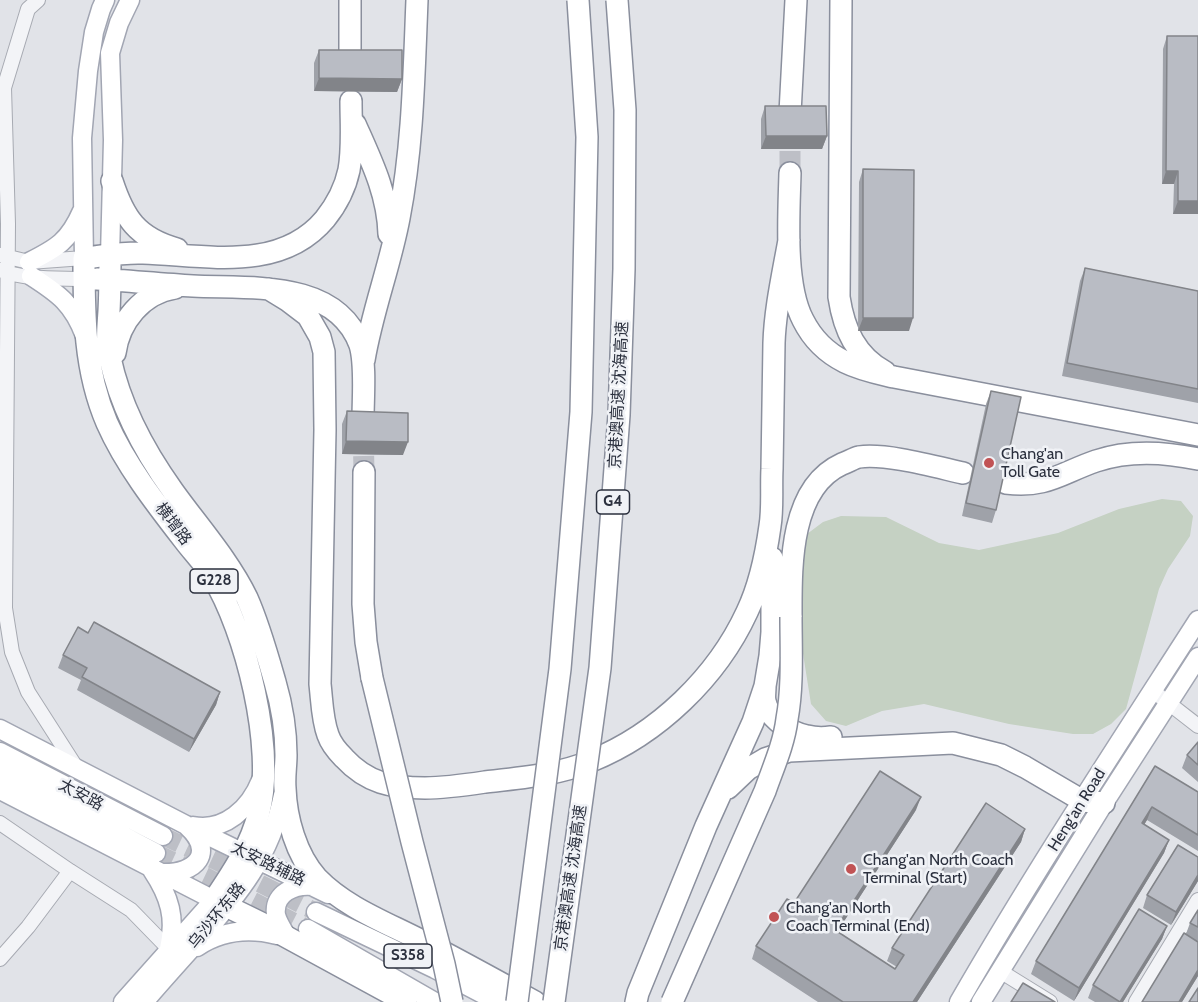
<!DOCTYPE html>
<html>
<head>
<meta charset="utf-8">
<style>
	body { margin:0 }
	canvas { display:block; background:#e1e3e8 }
</style>
</head>
<body>
<canvas width="1198" height="1002"></canvas>
<script>
const g = document.querySelector('canvas').getContext('2d');
g.lineJoin = 'round';
function paint(path, color) { g.fillStyle = color; g.fill(path, 'evenodd'); }
function strokePath(path, color, width, dash) { g.strokeStyle = color; g.lineWidth = width; g.lineCap = dash ? 'butt' : 'round'; g.setLineDash(dash || []); g.stroke(path); }
function drawText(font, color, halo, rows, align = 'center') {
  g.font = font + ' Cabin,"Noto Sans SC",sans-serif'; g.lineWidth = 5; g.setLineDash([]); g.textBaseline = 'middle'; g.strokeStyle = halo; g.fillStyle = color; for (const [text, x, y, turn = 0] of rows) {
    g.save(); g.translate(x, y); g.rotate((+turn || 0) * Math.PI / 180); g.textAlign = isNaN(turn) ? turn : align; if (halo) g.strokeText(text, 0, 0); g.fillText(text, 0, 0); g.restore();
  }
}
const green = new Path2D(`
	M1162,499l19,2 12,15 -3,20 -22,33 -9,20 -33,120 -15,15 -18,10h-20l-64,-10 -85,-20 -42,7 -36,15 -20,-5 -15,-17 -13,-82 1,-68 8,-20 16,-12 18,-6 45,1 53,26 40,7 79,-17 61,-24z`);
const majorTunnel = new Path2D(`
	M163,836l51,24 102,52
	M156,853l49,23 103,53`);
const highwayTunnel = new Path2D(`
	M790,120v53
	M363,425l1,47`);
const minor = new Path2D(`
	M38,0l-10,9 -24,79 4,136 -3,384 7,44 16,40 48,75
	M0,255l29,7 55,-4
	M0,270c25,10 57,8 84,9
	M1153,691l45,35
	M0,823l70,48 61,39 38,39
	M0,959l28,-32 42,-56
	M1000,971l50,31
	M1136,1002l62,-102`);
const major = new Path2D(`
	M110,256l3,-116 -3,-87 9,-30 11,-23
	M84,258l-2,-120 6,-67 6,-39 7,-23 4,-9
	M29,262c28,-14 40,-21 53,-51
	M31,276c28,18 42,28 54,60
	M0,729l186,96 142,69
	M0,752l163,84
	M0,771l156,82
	M0,790l214,110 -91,102
	M193,826c32,6 57,-18 68,-46
	M152,870c18,27 24,48 17,79
	M162,873c34,1 54,-20 25,-47
	M316,912l119,57 63,33
	M308,929l127,73
	M287,937c-4,-7 -9,-14 -11,-22 -3,-22 19,-31 37,-29
	M197,947c24,-16 52,-19 80,-12
	M144,1002c18,-21 36,-41 55,-62 39,-45 72,-84 84,-145
	M959,1002c75,-130 158,-256 239,-382
	M981,1002l123,-199 94,-146`);
const highway = new Path2D(`
	M350,0v56
	M841,0l-2,297c5,33 17,59 46,75
	M351,101c0,23 2,47 -2,69 -4,19 -12,34 -24,49 -45,54 -120,36 -182,34 -19,-1 -40,3 -59,5 0,56 0,112 23,165 18,41 49,81 77,117 9,12 20,23 28,36 34,55 63,172 47,236 -8,33 -26,60 -45,88l47,23 145,79
	M790,113l6,-113
	M355,124c16,36 33,70 34,110
	M790,173c-1,41 -6,111 13,147 9,18 24,33 42,42 16,8 32,11 49,15l304,58
	M112,181c12,37 25,57 65,68
	M110,256c0,18 0,37 -1,55 -1,16 -3,31 1,47 10,47 35,94 63,133 25,35 55,68 74,107 12,27 20,56 28,84 7,24 11,49 11,73 0,11 -2,22 -1,33 1,30 11,67 32,90 28,29 68,44 103,62 39,20 77,41 115,62
	M97,279c32,2 64,5 96,7 56,3 143,-7 167,59 6,19 3,53 3,74
	M269,289l18,11 21,16 12,21 4,15 1,78 -5,254c2,17 2,35 8,51 3,9 10,17 16,23 23,25 48,30 81,30 20,0 40,-3 60,-6 36,-4 73,-7 106,-21 67,-27 126,-84 156,-149 13,-27 19,-57 23,-86 3,-18 1,-38 2,-57 1,-42 1,-84 2,-126 1,-34 9,-69 15,-103
	M115,353c4,-31 27,-60 60,-65
	M364,360c8,-48 26,-94 35,-142 14,-72 15,-145 18,-218
	M364,472l-1,132 3,38 6,36
	M1006,483c41,5 55,-10 90,-22 32,-11 69,-9 102,-2
	M791,617c0,-49 -2,-129 51,-153 6,-2 12,-6 17,-7 27,-4 77,10 104,16
	M765,687c0,4 -1,10 0,14 3,17 26,32 42,35 8,2 16,2 24,1
	M728,788l20,-19 17,-10 24,-8 164,-8 48,12 24,12 58,34 21,2
	M636,1002l2,-9 68,-167 47,-104 12,-36 5,-30 2,-24v-74`);
const highwayBridge = new Path2D(`
	M372,678l40,164 32,122 8,38
	M517,1002l43,-333 21,-257 6,-275 -9,-137
	M554,1002l46,-334 19,-253 5,-146 1,-159 -8,-110
	M672,1002l93,-211c8,-23 19,-47 22,-72 6,-33 4,-68 4,-102`);
const wall = new Path2D(`
	M1167,36l31,178h-25l1,-30h-12l1,-135z
	M319,50l83,29 -5,13 -83,-1v-28z
	M765,106l62,30 -5,13h-61v-30z
	M863,169l46,162h-51l1,-149z
	M1085,268l113,23v112l-136,-27 18,-95z
	M991,391l5,119 -4,13 -30,-7 24,-112z
	M347,411l56,44 -61,-1v-30z
	M88,633l132,59 -4,13 -27,47 -112,-62 4,-10 -23,-12 5,-13z
	M1198,742v40l-16,-14 5,-13z
	M1155,766l43,26v59l-51,-31 -3,5 25,15 -5,13 -90,148 -43,-27 5,-13z
	M916,810l-79,122 58,37 2,-2 -10,-6 5,-13 133,-119 -4,13 -104,160h-99l-66,-43 4,-13 38,-43z
	M1198,857v24l-27,44 -28,-17 4,-13z
	M1198,910v66l-16,26 4,-68 4,-11z
	M1167,926l-5,13 -39,63h-28l-7,-4 5,-13z`);
const shadedWall = new Path2D(`
	M319,78l83,1 -5,13 -83,-1z
	M766,136h61l-5,13h-61z
	M1166,171h12l-4,13h-12z
	M1178,201h20v13h-25z
	M863,318h50l-4,13h-51z
	M346,441l62,1 -5,13 -61,-1z
	M220,692l-4,13 -27,47 5,-13z
	M921,797l-5,13 -86,133 5,-13z
	M1152,807l-5,13 -10,16 5,-13z
	M1025,829l-4,13 -104,160h-4z
	M1169,840l-5,13 -90,148 5,-13z
	M1198,875v6l-27,44 5,-13z
	M1167,926l-5,13 -39,63h-3z
	M1198,970v6l-16,26h-3z`);
const building = new Path2D(`
	M1167,36h31v165h-20v-30h-12z
	M319,50h83v29l-83,-1z
	M765,106h61l1,30h-61z
	M863,169l51,1 -1,148h-50z
	M1085,268l113,23v98l-131,-26z
	M991,391l30,6 -25,113 -30,-7z
	M347,411l61,2v29l-62,-1z
	M94,622l126,70 -26,47 -112,-62 5,-9 -24,-13 15,-28 10,6z
	M1198,742v23l-11,-10z
	M1155,766l43,26v43l-46,-28 -10,16 27,17 -90,148 -43,-27z
	M880,771l41,26 -86,133 60,39 9,-14 -12,-7 94,-145 39,26 -112,173h-70l-87,-56 31,-47 7,4z
	M1178,845l20,12v18l-22,37 -29,-17z
	M1139,909l28,17 -47,76 -27,-17z
	M1198,910v17l-8,-4z
	M1184,933l14,9v28l-19,32h-37z
	M1023,983l32,19h-44z
	M1198,988v14h-9z`);
const markers = [
	[989,463,6,"#c15355"],
	[851,869,6,"#c15355"],
	[774,917,6,"#c15355"]
];
const shields = [
	[613,502,33],
	[214,581,48],
	[408,956,48]
];
const shieldNames = [
	["G4",613,502],
	["G228",214,581],
	["S358",408,956]
];
const streetNames = [
	["京港澳高速 沈海高速",619,395,-87],
	["横增路",173,524,53],
	["太安路",81,795,28],
	["Heng'an Road",1077,810,-58],
	["太安路辅路",268,864,26],
	["京港澳高速 沈海高速",571,878,-82],
	["乌沙环东路",217,916,-51]
];
const poiNames = [
	["Chang'an",1001,454],
	["Toll Gate",1001,472],
	["Chang'an North Coach",863,860],
	["Terminal (Start)",863,878],
	["Chang'an North",786,908],
	["Coach Terminal (End)",786,926]
];
paint(green, '#c5d1c3');
strokePath(majorTunnel, '#bdbfc6', 18, [18, 9]);
strokePath(highwayTunnel, '#bdbfc6', 21, [21, 10]);
strokePath(minor, '#a7aab2', 16);
strokePath(major, '#a2a6b3', 21);
strokePath(highway, '#8a8f9d', 24);
strokePath(minor, '#f3f4f7', 14);
strokePath(major, '#fff', 18);
strokePath(highway, '#fff', 21);
strokePath(highwayBridge, '#8a8f9d', 24, []);
strokePath(highwayBridge, '#fff', 21);
paint(wall, '#9fa2a9');
paint(shadedWall, '#828489');
paint(building, '#b9bcc4');
strokePath(building, '#828489', 1.5);
for (const [x, y, r, color] of markers) { const dot = new Path2D(); dot.arc(x, y, r, 0, 2 * Math.PI); g.fillStyle = color; g.fill(dot); strokePath(dot, '#f0f2f6', 2); }
for (const [x, y, w] of shields) { const box = new Path2D(); box.roundRect(x - w / 2, y - 12, w, 24, 4.5); g.fillStyle = '#f0f2f6'; g.fill(box); strokePath(box, '#2b303e', 1.5); }
drawText('bold 15px', '#2b303e', null, shieldNames);
drawText('16px', '#2b303e', '#f0f2f6', streetNames);
drawText('16px', '#2b303e', '#f0f2f6', poiNames, 'left');
</script>
</body>
</html>
